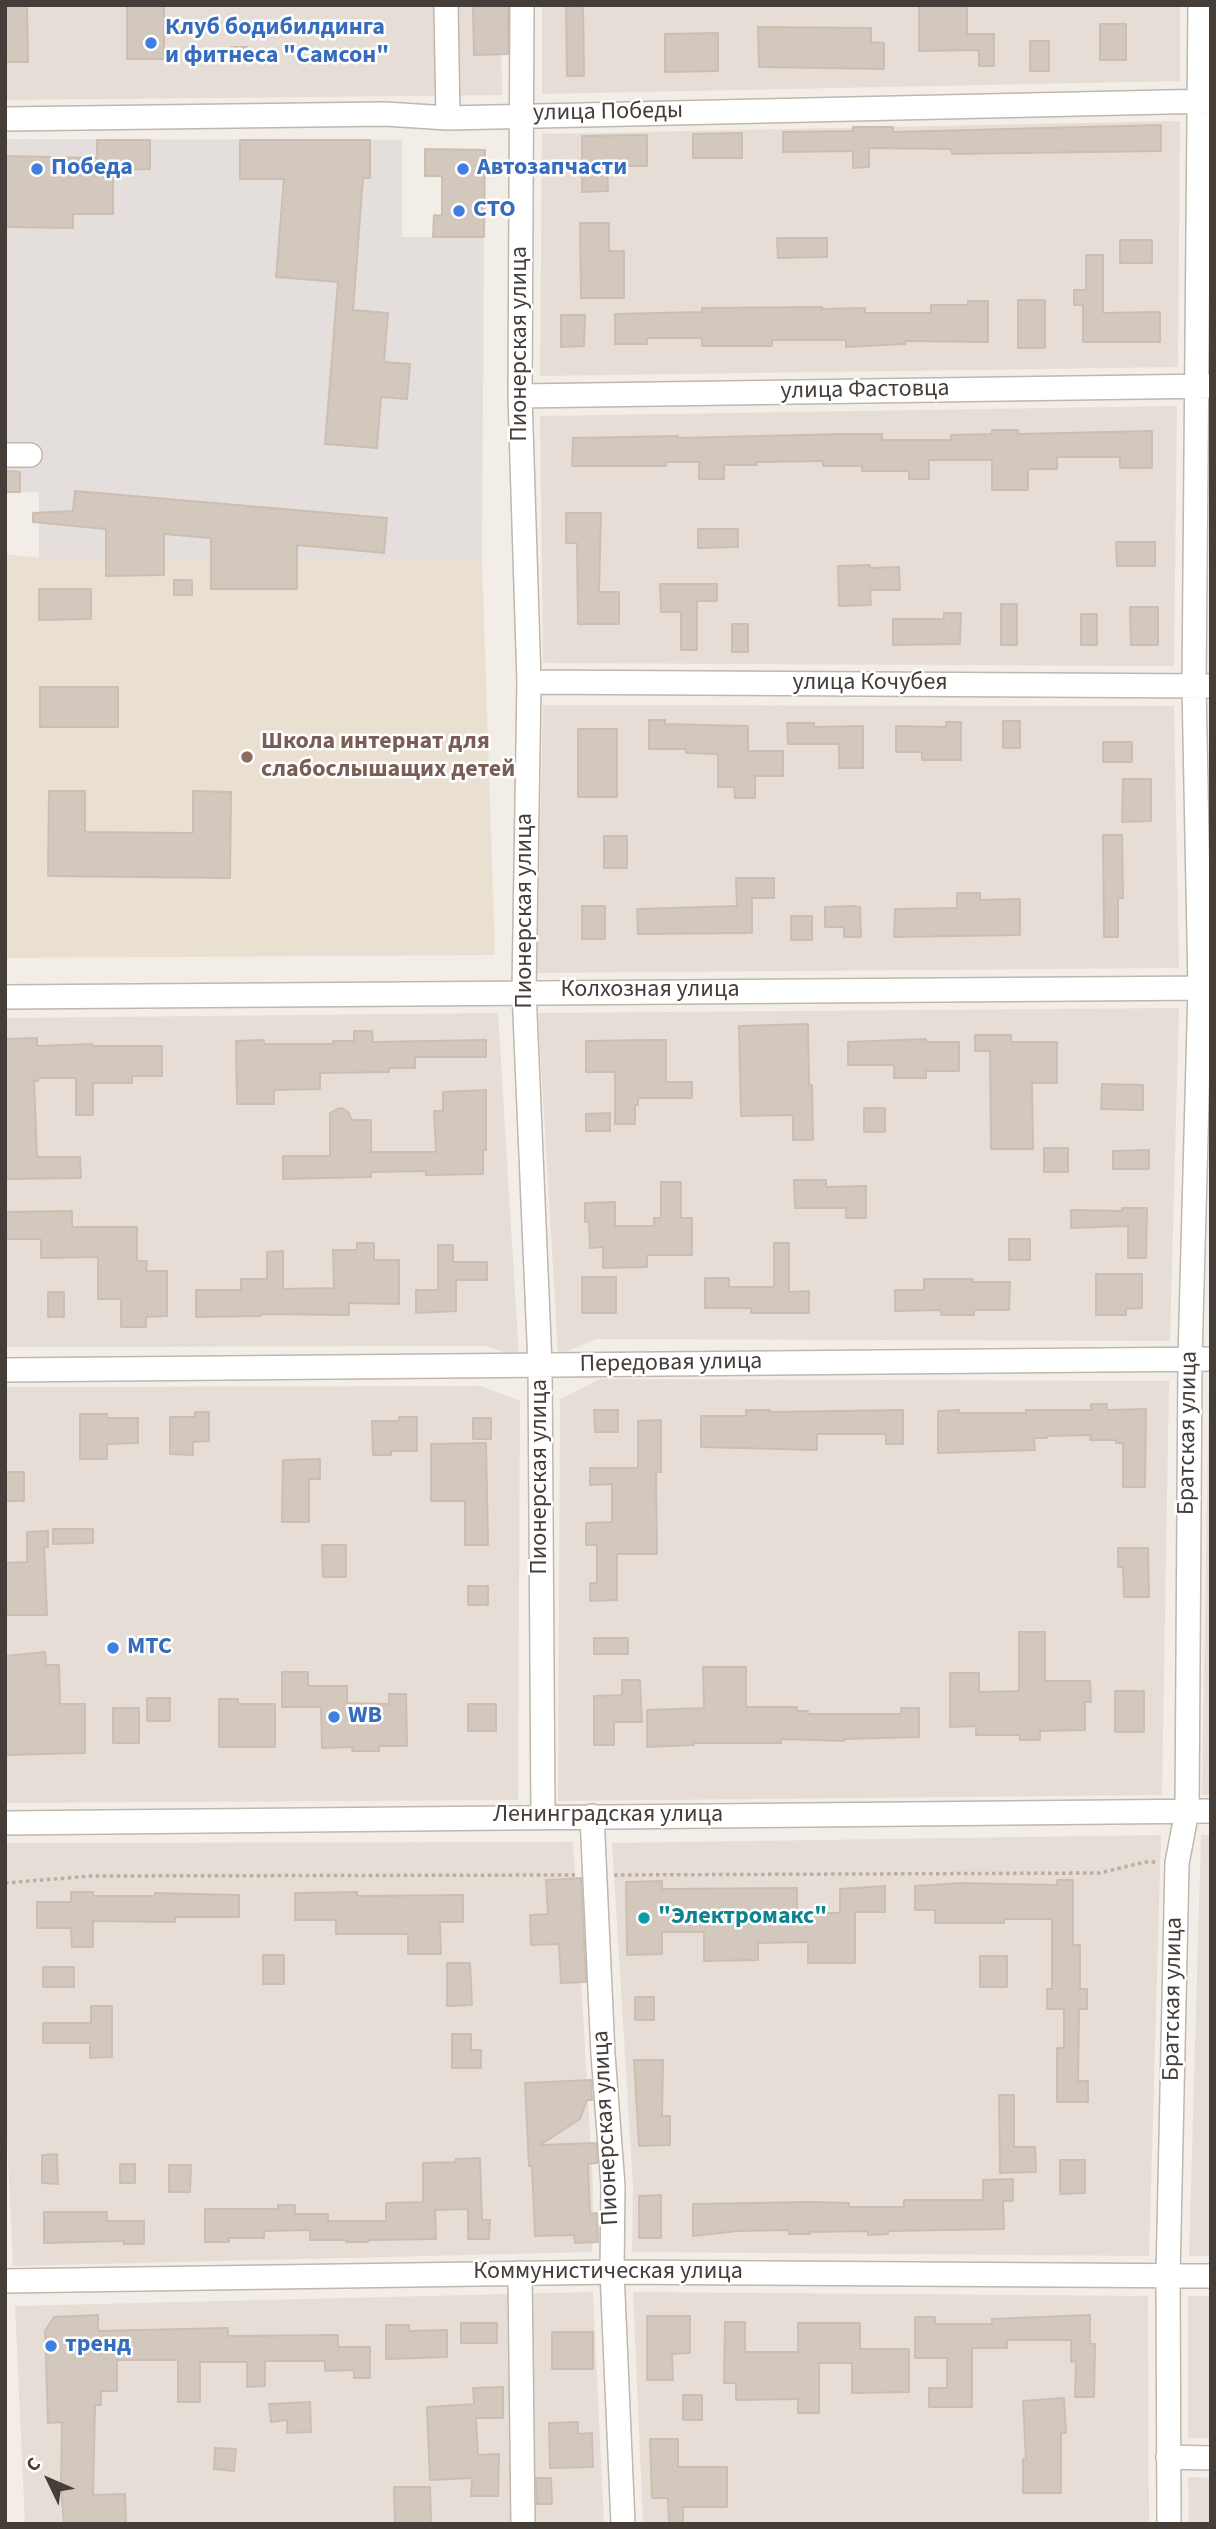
<!DOCTYPE html>
<html>
<head>
<meta charset="utf-8">
<style>
	body { margin:0 }
	#map { position:relative; width:1216px; height:2529px; overflow:hidden; background:#f2ede7; font-family:"Source Sans 3",sans-serif }
	canvas { display:block }
	.frame { position:absolute; inset:0; border:7px solid #453d37; pointer-events:none }
	.north { position:absolute; left:14px; top:2445px; width:70px; height:70px; -webkit-text-stroke:5px #fff; paint-order:stroke; rotate:314deg; font-size:19px; font-weight:700; line-height:28px; text-align:center; color:#453d37 }
	.north::after { content:''; display:block; margin:auto; width:24px; height:32px; background:#453d37; clip-path:polygon(50% 0,100% 100%,50% 72%,0 100%) }
</style>
</head>
<body>
<div id="map">
<canvas width="1216" height="2529"></canvas>
<div class="frame"></div>
<div class="north">С</div>
</div>
<script>
const g = document.querySelector('canvas').getContext('2d');
g.lineJoin = 'round';
function paint(path, color) { g.fillStyle = color; g.fill(path, 'evenodd'); }
function strokePath(path, color, width, dash) { g.strokeStyle = color; g.lineWidth = width; g.lineCap = dash ? 'butt' : 'round'; g.setLineDash(dash || []); g.stroke(path); }
function drawText(font, color, halo, rows, align = 'center') {
  g.font = font + ' "Source Sans 3",sans-serif'; g.lineWidth = 5; g.setLineDash([]); g.textBaseline = 'middle'; g.strokeStyle = halo; g.fillStyle = color; for (const [text, x, y, turn = 0] of rows) {
    g.save(); g.translate(x, y); g.rotate((+turn || 0) * Math.PI / 180); g.textAlign = isNaN(turn) ? turn : align; if (halo) g.strokeText(text, 0, 0); g.fillText(text, 0, 0); g.restore();
  }
}
const residential = new Path2D(`
	M5,5h496l1,90 -497,5z
	M542,5h638v76l-638,13z
	M1180,121l-2,246 -638,9 2,-242z
	M1177,406l-3,260 -631,-3 -3,-247z
	M543,705l631,1 5,262 -642,5z
	M1179,1008l-9,333 -574,-2 -38,16 -20,-342z
	M498,1013l21,344 -34,-11 -480,1v-329z
	M600,1379l569,2 -7,414 -604,6 2,-402z
	M1209,1381l2,414h-9z
	M481,1386l39,15 -2,399 -513,3v-416z
	M1161,1835l-12,421 -517,-4 1,-66 -21,-343z
	M1201,1835h10v421h-22z
	M573,1842l20,345 -1,65 -579,14 -8,-166v-257z
	M593,2292l11,232h-579l-10,-218z
	M633,2292l515,4 1,228h-506z
	M1188,2296h23v142h-23z
	M1188,2477l23,1v46h-22z`);
const industrial = new Path2D(`
	M5,139l397,1v97h82l-2,322 -443,-1v-66h-34z`);
const education = new Path2D(`
	M5,554l34,4 443,1 13,396 -490,3z`);
const building = new Path2D(`
	M5,5h22l1,57h-23z
	M127,5h37v54h-37z
	M473,5h35v49l-34,1z
	M566,5h17l1,71h-17z
	M919,5h48v29h27v32h-15v-16l-60,1z
	M1100,24h26v36h-26z
	M758,27l113,1v14l13,1v26l-125,-2z
	M718,33v38l-53,1v-38z
	M1030,41h19v30h-19z
	M231,47h16v15h-16z
	M1161,125v26l-209,3 -1,-5 -82,-1v19l-16,1v-17l-70,1v-20l70,-1v-4h40v5z
	M742,133v25h-49v-24z
	M647,135v31h-40l1,25 -26,1v-56z
	M97,140h53v29l-37,1v44h-40v14l-68,-1v-71l92,2z
	M240,140h130v38h-7l-10,132 35,3 -4,49 26,2 -3,35 -26,-2 -4,51 -52,-4 13,-162 -62,-5 8,-98h-44z
	M425,149l60,1 -1,87h-51l1,-22 8,1v-40h-17z
	M580,223h29v28h15v47h-43z
	M777,238h50v19l-49,1z
	M1120,240h32v23h-32z
	M1086,255h17v58l57,-1v30h-77v-37h-9v-15h12z
	M1018,300h27v48h-27z
	M968,301h20v41l-83,-1v3l-59,3v-7h-74v6h-70v-8h-55v6h-32v-30l87,-2v-4l120,-1v2l43,-1v5h66v-8h37z
	M561,315h24l-1,31 -23,1z
	M992,430h26v4l134,-3v37h-32v-11h-63v12h-29v21h-36v-30h-63v19h-20v-8h-47v-5h-39v-5l-67,1 1,3h-33v14h-25v-17h-33v4h-94l1,-28 105,-2v2l165,-4h39v6h69v-5l41,-1z
	M5,471l15,1v20h-15z
	M75,491l312,27 -3,35 -87,-8v44h-86v-51l-47,-4v41l-58,1v-47l-73,-7v-9l40,-2z
	M566,513h35l-2,79h20v32h-41l-1,-81h-11z
	M698,529h40v18l-40,1z
	M1116,542h39v24h-38z
	M870,565v3l29,-1 1,23h-30l1,15 -32,1 -1,-40z
	M174,580h18v15h-18z
	M660,584h57v17h-20v49h-16v-38h-20z
	M39,589h52v30l-52,1z
	M1001,604h16v41h-16z
	M1130,607h28v38h-27z
	M944,613h17l-1,31 -67,1v-26h51z
	M1081,614h16v31h-16z
	M732,624h16v28h-16z
	M40,687h78v40h-78z
	M649,720h16v4l83,2v25h35v25h-28v22h-20l-1,-11h-16v-33l-32,-1v-4h-37z
	M1003,721h17v27h-17z
	M946,722h15v38h-39v-8h-26v-26l50,1z
	M787,723h27v4l49,-1v42h-24v-24h-51z
	M578,729h39v68h-39z
	M1103,742h29v20h-29z
	M1123,779h28v42l-29,1z
	M49,791h36v41l108,1v-42l38,1 -1,86 -182,-2z
	M1103,835h19l1,63h-5v39h-14z
	M604,836h23v32h-23z
	M736,878h38v20h-22v35l-114,1 -1,-25 100,-3z
	M957,893h23v7l40,-1v36l-126,2 1,-28 62,-1z
	M582,906h23v33h-23z
	M853,906l7,1 1,30h-17v-10h-19v-20z
	M791,916h21v24h-21z
	M808,1024l1,61h3l1,55h-20v-25l-52,1 -2,-90z
	M354,1031h18l1,11 113,-2v17h-71v11h-26v4l-69,1v16l-46,1v14h-37l-1,-63 28,-1v4h69v-3h21z
	M975,1035h36v7h46v41h-25l1,66h-42l-1,-98h-15z
	M37,1038v8l55,-2v2h70v30h-30v7h-39v32h-17v-37h-38v3h-4l3,76h43l1,21 -76,1v-140z
	M926,1039v3h33v29h-33v7h-32v-13h-46v-23z
	M650,1040h16v42h26v16h-54v7h-3v19h-20v-52h-29v-31z
	M1102,1084l41,1v25l-42,-1z
	M486,1090v60h-3v24l-57,1v-4l-55,1v5l-88,2v-23h47v-43l7,-4 5,-1 6,4 4,8h19v32h65l-2,-41h9v-19z
	M864,1108h21v24h-21z
	M610,1113v18h-24v-17z
	M1044,1148h24v24h-24z
	M1149,1150v19h-36v-18z
	M794,1180h32v7l40,-1v32h-20v-10h-51z
	M661,1182h20v36h11v37h-45v12l-44,1v-21l-13,1 -1,-26h-4v-19l30,-1v24h39v-8h7z
	M1122,1208h25l-1,50h-18v-32l-57,2v-18l51,1z
	M72,1211v16h65v34h10l-1,10h21v45l-21,1v10h-25v-28h-23v-42l-57,1v-19h-36v-27z
	M1009,1239h21v21h-21z
	M357,1243h17v17h25v44l-50,-1v12l-88,-1v2l-65,1v-27h45v-11h26v-27l16,-1v38l51,-1 -1,-38h24z
	M774,1243h15v49l20,-1v22h-58v-5h-46v-30h24v9h45z
	M438,1245h15v17h34v18h-31v31l-40,2v-23h22z
	M1096,1274h46v34l-16,1v6h-30z
	M582,1277h34v36h-34z
	M924,1279h49v3h37l-1,28h-35v5h-33v-5l-46,1v-21h29z
	M48,1292h16v25h-16z
	M1091,1404h16v6l39,-1 -1,78h-22v-44h-7v-3h-26l1,-5 -44,1v2h-13l1,12 -97,3v-42l21,-1v3h67v-3h65z
	M594,1410h24v22h-23z
	M746,1410h24v2l133,-2v34h-17v-10h-69v16l-116,-3v-31h45z
	M195,1412h14v29l-16,1v13l-23,-1v-37h25z
	M80,1414h27v4h31v25l-31,1v15h-27z
	M399,1417h18v34h-26v4h-18l-1,-34h27z
	M473,1418h18v21h-18z
	M661,1420v52h-5l1,82h-40v46l-27,1v-18h7v-38h-11v-22l26,-1v-38l-22,1v-17h48v-47z
	M486,1443l2,102h-23v-44h-34v-57z
	M320,1459v20h-11v43h-27l1,-62z
	M5,1472h19v29h-19z
	M53,1529h40v14l-40,1z
	M48,1531v16h-4l3,68h-42v-52l22,-1v-30z
	M322,1545h24v32h-23z
	M1118,1548h30l1,49h-25l-1,-30h-5z
	M468,1586h20v19h-20z
	M1019,1632h26v49h45l1,21h-6v28l-45,1v9h-20v-5h-44v-9l-26,1v-54h29v19l40,-1z
	M594,1638h34v16h-34z
	M45,1652l1,13h13l1,39h25v49l-80,2v-99z
	M703,1667h43v40h51v4h11v3h93v-6h18v29l-75,2v2l-63,-2v4h-87v2l-47,2v-37l57,-2z
	M282,1672h26v14h39v17l42,1v-10h17l1,52h-28v5h-27l1,-4 -31,1 -1,-41h-39z
	M622,1680h18l2,42h-28v23h-20v-49l28,-1z
	M1115,1691h29v41h-29z
	M147,1698h23v23h-23z
	M219,1699h19v5h37v43h-56z
	M468,1704h28v27h-28z
	M113,1708h26v35h-26z
	M581,1878l5,104 -25,1 -2,-39 -28,1 -1,-30 18,-1 -2,-34z
	M1057,1880h16v65h7v44h7v20h-8l-1,72h10v21h-31v-54h7v-39h-17v-20h5v-70h-48v4h-69v-13h-20v-24l45,-3 97,2z
	M662,1881v8l135,-1v25h43v-24l45,-3v26h-30v51h-47v-21l-50,1v17l-54,1v-29h-42v22l-35,1 -1,-73z
	M71,1892h22v4h62v-3l84,2v22h-64v5l-82,-1v26h-21l-1,-19h-34v-26h34z
	M357,1892v4l106,-1v27h-23l1,32h-33v-20h-72v-14h-41v-27z
	M263,1955h21v29h-21z
	M980,1956h27v31h-27z
	M447,1963h23l2,42 -25,1z
	M43,1967h31v20h-31z
	M635,1997h19v23h-19z
	M91,2006h21v51l-22,1v-15h-47v-20h48z
	M452,2034h19v16h10v18h-29z
	M634,2060h29l-1,56h8v29l-31,1z
	M591,2080l1,20h-5l-7,19 -40,26 56,-2 1,20 -9,1 2,50 7,-1 1,29 -23,1 -1,-8 -39,1 -3,-70h-3l-4,-83z
	M999,2095h15v52h21l1,25 -36,1z
	M57,2154l1,30 -16,-1v-28z
	M480,2158l2,62h8l-1,19h-21v-30l-33,1 1,29 -68,1v2h-22v-2h-36v-10l-46,1v7h-35v4h-24v-33h73v-4h17v9h33v7h58v-18l37,-1v-39l33,-1v-3z
	M1060,2160h25v33l-25,1z
	M120,2164h15v19h-15z
	M169,2165h22l-1,27h-21z
	M1013,2179v22h-10l1,28 -116,2v3l-20,1v-4l-58,1v2h-21v-4l-52,1 -44,5v-32l117,-2 39,1v4h55v-7h79v-20z
	M661,2195v43h-22v-42z
	M44,2212h63v9h37v23h-20v-3l-80,2z
	M98,2315v16l130,-3v8l110,-1v12h32v31h-16v-8l-29,1v-10h-60v25l-18,1v-25h-47v40h-22v-42h-61v31h-16v14h-6l-2,90 32,-1 1,30h-62l-3,-36 1,-66 -14,1 -3,-92 9,-14z
	M1090,2315v29h5l-1,53h-19l1,-36 -5,1v-22h-64v8h-35v59h-43v-19h18v-30h-32v-41h20v7h57v-5z
	M647,2316h43v37l-18,1 1,26h-26z
	M725,2322h20v30h53v-29h62v26h49v43l-57,1v-30h-33v50h-21v-14l-62,1v-17h-12z
	M461,2323h36v20h-36z
	M386,2325h23v6l38,-1v27l-61,2z
	M552,2332h41v37h-41z
	M503,2387v31h-27l2,37 21,-1 -1,42h-27l1,-18 -42,2 -3,-73 47,-3 -1,-16z
	M683,2395h19v25h-19z
	M1064,2398l2,35h-5v60h-38v-34h3l-3,-58z
	M310,2402l1,30 -24,1v-13l-16,2 -2,-18z
	M578,2422v12l14,-1 1,34 -43,1 -1,-45z
	M650,2439h28v28h49v40h-44v17h-14l-1,-26h-16z
	M215,2448l21,1 -2,22 -20,-2z
	M536,2478h15l1,26h-15z
	M394,2487h36l1,37h-36z`);
const path = new Path2D(`
	M614,1875l486,-2 45,-11h13
	M5,1883l86,-7 484,-1`);
const minor = new Path2D(`
	M446,5l2,113
	M522,5l-2,391 9,286 -5,309 16,374 3,451
	M5,119l380,-5 63,4 763,-17
	M520,396l691,-10
	M5,455h25
	M529,682l682,4
	M5,997l1206,-9
	M5,1370l1206,-11
	M592,1816l11,238 10,132 -1,86 11,252
	M5,1823l1206,-12
	M520,2273l3,251
	M5,2281l607,-9 599,4
	M1168,2457l43,1
	M1169,2524l-1,-248 9,-413 10,-52 3,-452 10,-371 -6,-302 6,-681`);
const markers = [
	[151,43,7,"#3f7fe0"],
	[37,169,7,"#3f7fe0"],
	[463,169,7,"#3f7fe0"],
	[459,211,7,"#3f7fe0"],
	[247,757,7,"#8d6e63"],
	[113,1648,7,"#3f7fe0"],
	[334,1717,7,"#3f7fe0"],
	[644,1918,7,"#0f9aa8"],
	[51,2346,7,"#3f7fe0"]
];
const shopNames = [
	["Клуб бодибилдинга",165,29],
	["и фитнеса \"Самсон\"",165,57],
	["Победа",51,169],
	["Автозапчасти",477,169],
	["СТО",473,211],
	["МТС",127,1648],
	["WB",348,1717],
	["тренд",65,2346]
];
const streetNames = [
	["улица Победы",608,113,-1],
	["Пионерская улица",521,344,-90],
	["улица Фастовца",865,391,-1],
	["улица Кочубея",870,684],
	["Пионерская улица",526,911,-90],
	["Колхозная улица",650,991],
	["Передовая улица",671,1364,-1],
	["Братская улица",1189,1433,-89],
	["Пионерская улица",541,1477,-90],
	["Ленинградская улица",608,1816],
	["Братская улица",1174,1999,-89],
	["Пионерская улица",607,2128,-93],
	["Коммунистическая улица",608,2273]
];
const educationNames = [
	["Школа интернат для",261,743],
	["слабослышащих детей",261,771]
];
const cultureNames = [
	["\"Электромакс\"",658,1918]
];
paint(residential, '#e6ded6');
paint(industrial, '#e4dfdc');
paint(education, '#eae0d2');
paint(building, '#d3c8bd');
strokePath(building, '#cdbeb1', 2);
strokePath(minor, '#c0b7ad', 26);
strokePath(path, '#bdae9d', 3.5, [3.5, 3.5]);
strokePath(minor, '#fff', 23);
for (const [x, y, r, color] of markers) { const dot = new Path2D(); dot.arc(x, y, r, 0, 2 * Math.PI); g.fillStyle = color; g.fill(dot); strokePath(dot, '#fff', 2.5); }
drawText('bold 24px', '#366cbe', '#fff', shopNames, 'left');
drawText('24px', '#453d37', '#fff', streetNames);
drawText('bold 24px', '#785e54', '#fff', educationNames, 'left');
drawText('bold 24px', '#0d838f', '#fff', cultureNames, 'left');
</script>
</body>
</html>
